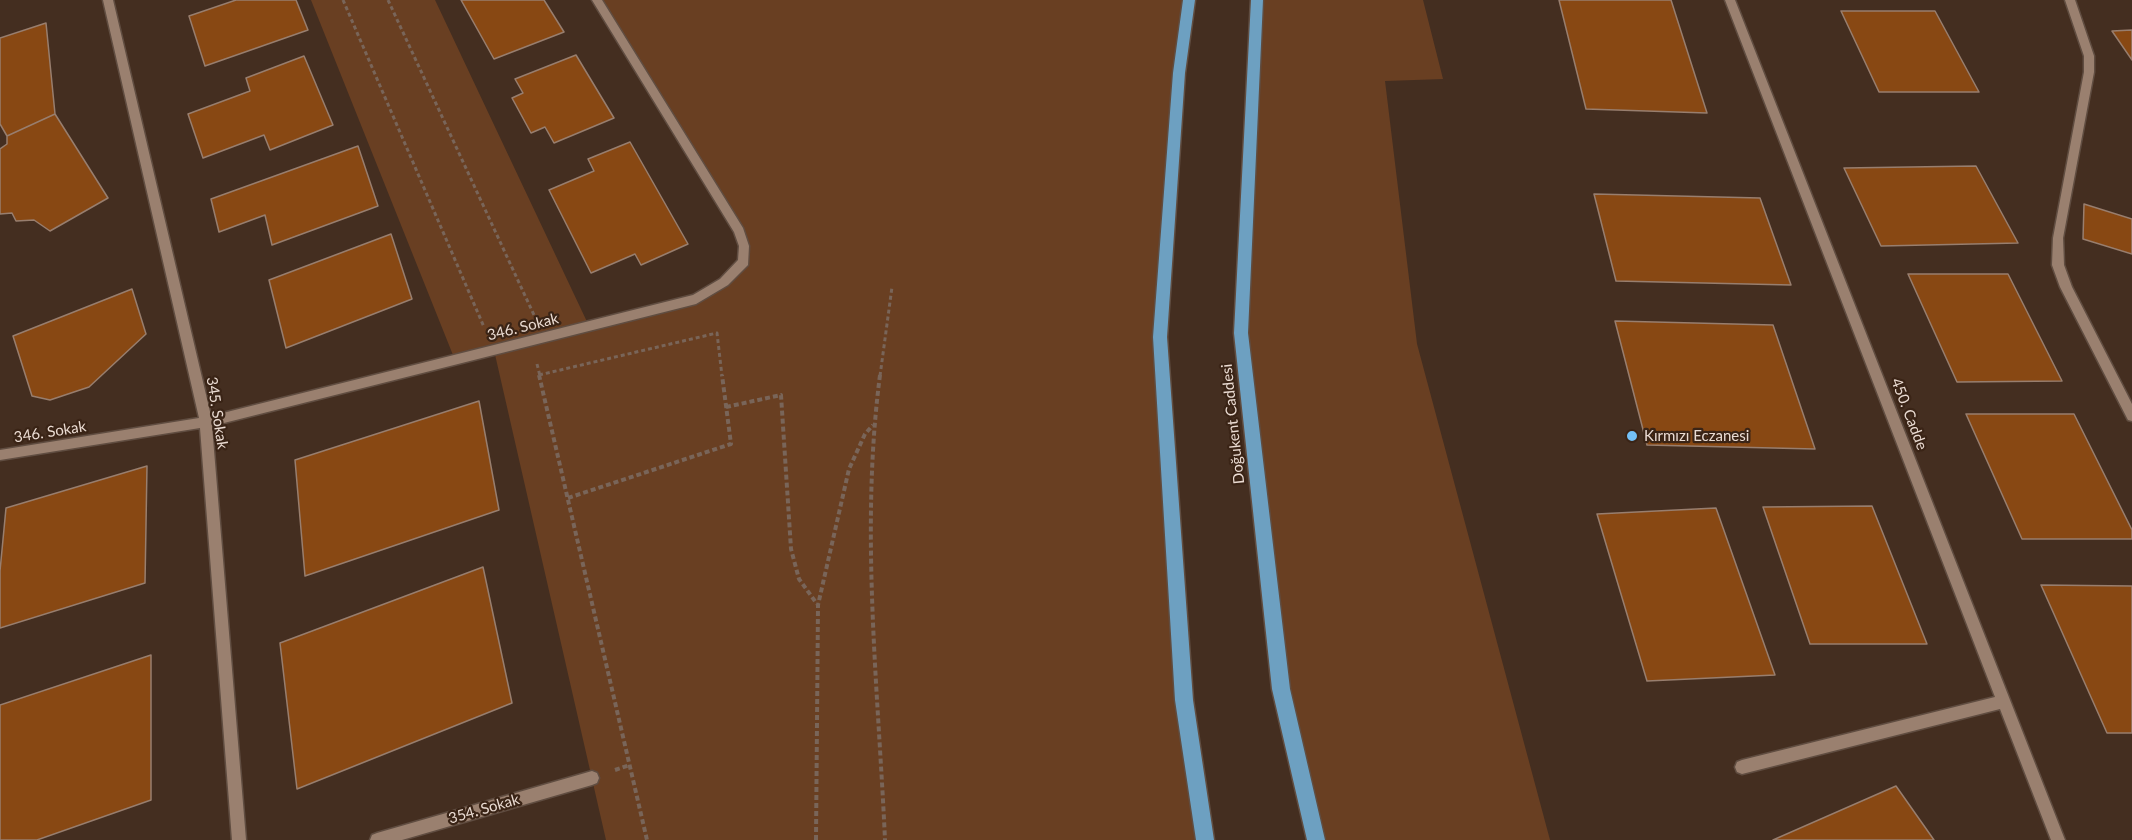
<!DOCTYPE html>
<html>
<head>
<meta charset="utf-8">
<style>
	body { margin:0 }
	canvas { display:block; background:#442e20 }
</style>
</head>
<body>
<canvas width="2132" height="840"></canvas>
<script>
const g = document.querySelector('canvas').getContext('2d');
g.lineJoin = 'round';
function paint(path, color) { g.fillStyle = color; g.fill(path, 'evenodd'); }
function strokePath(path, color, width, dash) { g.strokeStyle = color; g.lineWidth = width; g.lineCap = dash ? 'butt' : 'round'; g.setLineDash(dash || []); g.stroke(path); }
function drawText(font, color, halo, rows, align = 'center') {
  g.font = font + ' Lato,sans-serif'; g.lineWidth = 4.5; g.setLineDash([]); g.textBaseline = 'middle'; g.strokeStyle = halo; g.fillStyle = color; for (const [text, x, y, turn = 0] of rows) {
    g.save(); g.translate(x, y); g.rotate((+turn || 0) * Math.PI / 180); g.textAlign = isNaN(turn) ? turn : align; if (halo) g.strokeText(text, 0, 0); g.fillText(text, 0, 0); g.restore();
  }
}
const green = new Path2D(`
	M311,0h124l154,326 107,-27 48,-37v-16l-147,-246h592l-29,337 45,503h-599l-112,-490 -39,10z
	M1257,0h166l20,79 -58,2 32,263 133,496h-234l-35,-151 -40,-356z`);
const building = new Path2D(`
	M236,0h60l12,30 -103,36 -16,-50z
	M461,0h83l20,32 -70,27z
	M1559,0h112l36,113 -121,-4z
	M1841,11h94l44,81h-100z
	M46,23l9,91 -48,22 -7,-12v-86z
	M2132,30v30l-20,-29z
	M576,55l38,63 -60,25 -9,-16 -14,6 -19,-35 11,-5 -8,-14z
	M304,56l29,69 -63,25 -6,-15 -61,23 -15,-44 62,-23 -4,-13z
	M55,114l53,84 -58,33 -16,-11 -18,1 -4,-8 -12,1v-65l7,-5v-8z
	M630,142l58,102 -47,21 -6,-11 -44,19 -42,-83 45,-19 -6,-12z
	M358,146l20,60 -106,39 -7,-30 -46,17 -8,-33z
	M1976,166l42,77 -137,3 -37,-78z
	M1594,194l166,4 31,87 -175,-4z
	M2084,204l48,15v35l-49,-15z
	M391,234l21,65 -126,49 -17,-68z
	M1908,274h100l54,107 -105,1z
	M132,289l14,45 -57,53 -39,13 -18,-4 -19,-60z
	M1615,321l158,4 42,124 -168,-4z
	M479,401l20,109 -194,66 -10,-116z
	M1966,414h108l58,116v9h-110z
	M147,466l-2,117 -145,45v-57l6,-63z
	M1872,506l55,138h-117l-47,-137z
	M1716,508l59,167 -128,6 -50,-167z
	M483,567l29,136 -215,86 -17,-146z
	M2041,585l91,1v147h-25z
	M151,655v145l-114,40h-37v-135z
	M1896,786l38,54h-161z`);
const pathFar1 = new Path2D(`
	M343,0l141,327
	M388,0l146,315
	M537,364l3,12
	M539,375l178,-42 5,43
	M880,376l12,-89`);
const path = new Path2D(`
	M539,375l108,465
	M880,375c-20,153 -2,311 5,465
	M726,407l55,-12 10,154 8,30 18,25
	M568,498l163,-54 -9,-69
	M615,770l15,-5
	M816,840l2,-235 31,-136 16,-35 8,-9`);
const street = new Path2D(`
	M103,0h10l98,416 482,-121 27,-16 18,-19 1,-14 -5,-14 -142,-232h10l141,228 6,18 -1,19 -20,20 -32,19 -484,122 34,414h-14l-32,-412 -200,32v-10l199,-32z
	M1725,0h10l330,840h-14l-51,-131 -258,65 -5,-2 -2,-5 2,-5 5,-2 253,-63z
	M2065,0h10l19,56v16l-31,166 1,27 8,22 60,117v17l-4,-1 -68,-133 -8,-22 1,-27 31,-166v-16z
	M592,771l5,2 2,5 -2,5 -5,2 -190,55h-32l2,-5 5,-2z`);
const primary = new Path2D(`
	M1183,0h12l-10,73 -18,264 26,363 21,140h-18l-21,-140 -22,-363 20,-264z
	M1251,0h12l-15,333 42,356 35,151h-18l-35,-151 -38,-356z`);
const markers = [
	[1632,436,6,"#74c0f6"]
];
const streetNames = [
	["346. Sokak",523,327,-14],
	["345. Sokak",217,413,81],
	["450. Cadde",1909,414,69],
	["Doğukent Caddesi",1233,424,-96],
	["346. Sokak",50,432,-9],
	["354. Sokak",484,809,-16]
];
const poiNames = [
	["Kırmızı Eczanesi",1644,436]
];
paint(green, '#693f22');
paint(building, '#884813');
strokePath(building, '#987e6e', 1.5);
strokePath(street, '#604d41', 3);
strokePath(primary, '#604d41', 3);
strokePath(pathFar1, '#796559', 3, [4, 3]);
strokePath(path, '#796559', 4, [5, 3]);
paint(street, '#9a806f');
paint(primary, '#6da0c1');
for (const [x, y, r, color] of markers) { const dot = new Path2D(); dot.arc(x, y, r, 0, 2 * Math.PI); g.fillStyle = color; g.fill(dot); strokePath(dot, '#3a2416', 2); }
drawText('15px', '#eadbd2', '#3a2416', streetNames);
drawText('15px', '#eadbd2', '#3a2416', poiNames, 'left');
</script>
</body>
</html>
